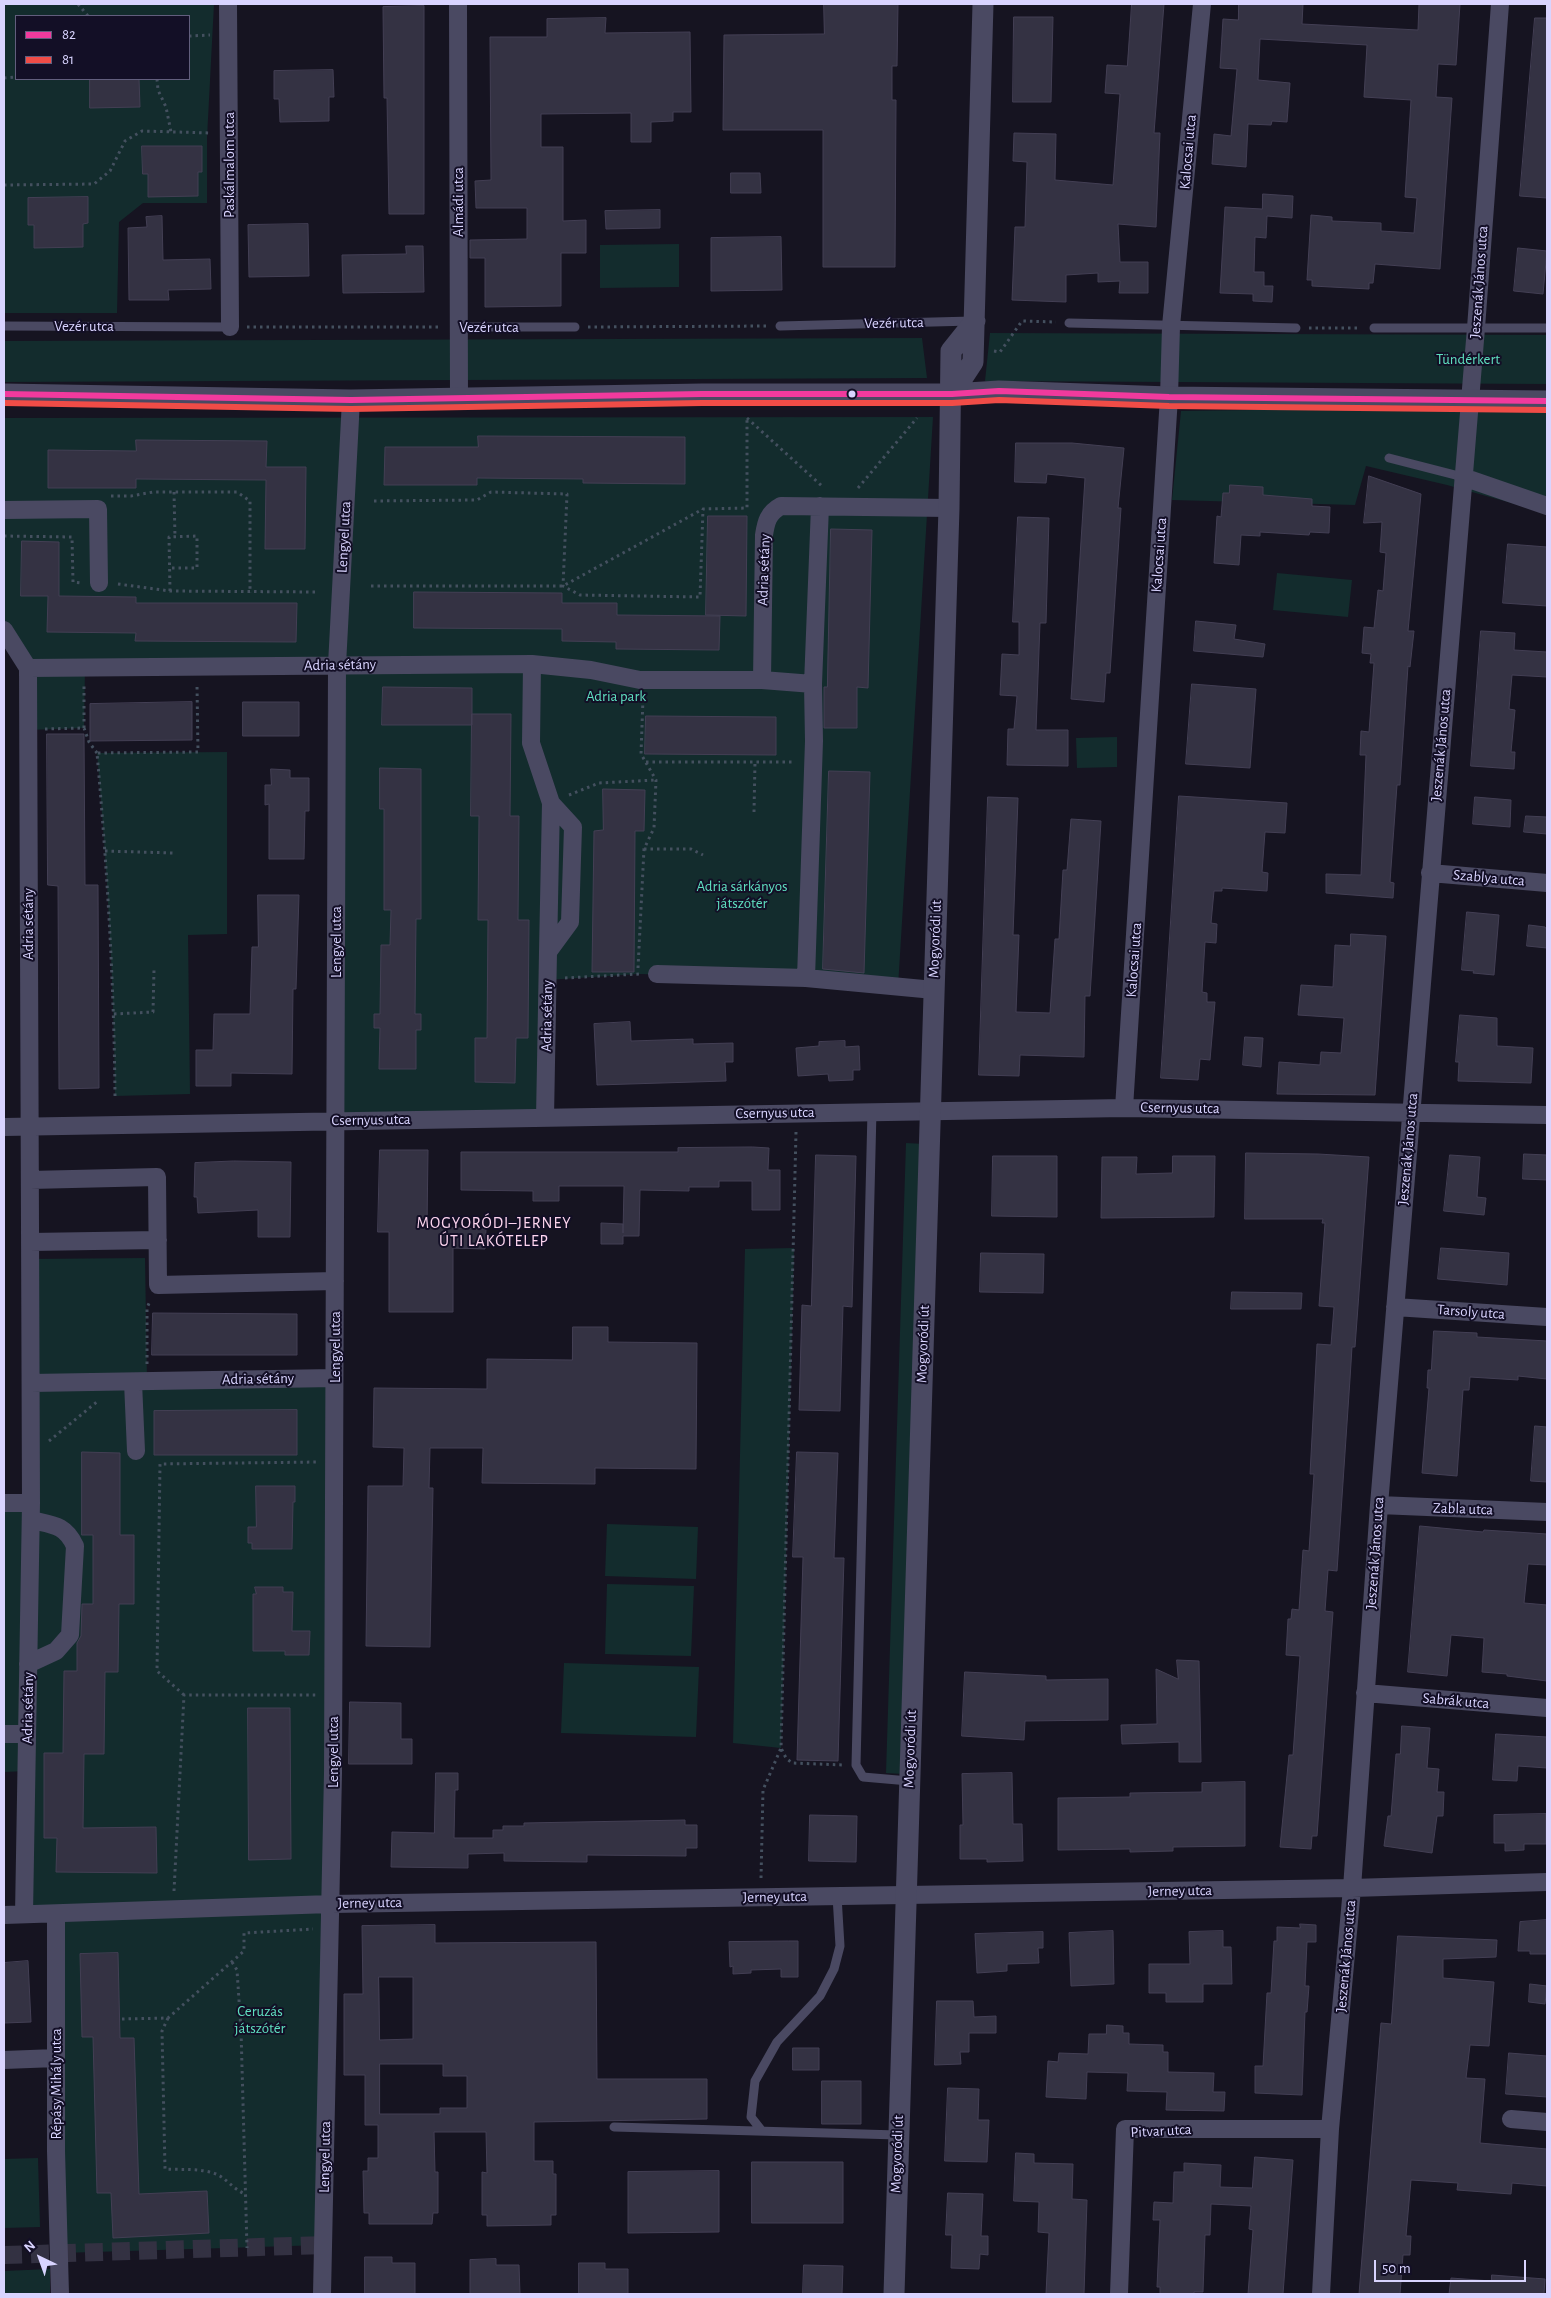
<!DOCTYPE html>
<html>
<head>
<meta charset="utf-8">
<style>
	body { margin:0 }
	#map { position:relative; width:1551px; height:2298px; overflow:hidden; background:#161421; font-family:"Alegreya Sans",sans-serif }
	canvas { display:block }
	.frame { position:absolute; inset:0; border:5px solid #d9d4ff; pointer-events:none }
	.legend { position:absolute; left:15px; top:15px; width:175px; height:65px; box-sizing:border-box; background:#130f26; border:1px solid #625e7d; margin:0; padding:6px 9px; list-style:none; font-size:15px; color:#d9d4ff }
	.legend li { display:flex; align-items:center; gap:10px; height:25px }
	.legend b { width:25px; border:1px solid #625e7d }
	.north { position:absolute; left:15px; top:2233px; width:50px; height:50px; -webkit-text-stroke:4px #130f26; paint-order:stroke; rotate:318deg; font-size:14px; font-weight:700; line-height:20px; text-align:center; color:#d9d4ff }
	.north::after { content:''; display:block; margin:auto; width:18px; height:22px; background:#d9d4ff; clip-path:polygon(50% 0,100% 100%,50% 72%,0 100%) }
	.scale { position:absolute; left:1374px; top:2260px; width:152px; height:22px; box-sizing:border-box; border:2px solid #d9d4ff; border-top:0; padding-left:6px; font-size:15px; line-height:18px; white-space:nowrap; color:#d9d4ff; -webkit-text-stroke:4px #130f26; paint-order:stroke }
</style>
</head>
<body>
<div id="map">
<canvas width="1551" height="2298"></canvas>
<div class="frame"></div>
<ul class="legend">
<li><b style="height:6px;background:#f13a9d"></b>82</li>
<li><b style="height:6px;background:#f04c47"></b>81</li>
</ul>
<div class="north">N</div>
<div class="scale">50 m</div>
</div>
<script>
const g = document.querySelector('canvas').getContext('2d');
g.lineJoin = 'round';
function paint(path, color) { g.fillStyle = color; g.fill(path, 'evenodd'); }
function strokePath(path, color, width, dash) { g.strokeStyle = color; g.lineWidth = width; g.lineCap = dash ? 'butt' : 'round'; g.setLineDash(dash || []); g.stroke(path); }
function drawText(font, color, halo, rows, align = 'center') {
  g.font = font + ' "Alegreya Sans",sans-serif'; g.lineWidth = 4; g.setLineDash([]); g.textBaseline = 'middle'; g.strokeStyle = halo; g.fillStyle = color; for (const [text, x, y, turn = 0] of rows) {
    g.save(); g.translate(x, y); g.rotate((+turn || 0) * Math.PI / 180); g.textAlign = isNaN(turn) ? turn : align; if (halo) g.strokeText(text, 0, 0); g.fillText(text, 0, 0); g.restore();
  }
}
const green = new Path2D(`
	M4,4h210l-7,134v65h-64l-24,19 -2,91h-113zM16,16h173v63h-173z
	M679,244v43l-79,1v-43z
	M990,333l557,2v49l-562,-3z
	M922,338l5,40 -923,4v-41z
	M1547,406v107l-100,-28 -81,-19 -11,39 -183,-5 9,-89z
	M933,417l-35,570 -92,-9 -168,-4 -91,6 -2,138 -210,3 2,-455 -252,1 -1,61 -57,2 1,-62 -24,-38v-212z
	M1277,573l75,7 -4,37 -75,-7z
	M1117,737v30l-40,1 -1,-30z
	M227,752v182l-39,1 2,159 -75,2c-1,-115 -8,-229 -18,-343z
	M906,1143l19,1 -22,630 -17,-1z
	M794,1248l-13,500 -48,-5 12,-494z
	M145,1258l2,123 187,-3 -11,867 -262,8 -5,-338 -32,-1 2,-143 -22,1v-269h25l1,-244z
	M607,1524l91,3 -2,52 -91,-3z
	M607,1584l87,2 -3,70 -86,-2z
	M564,1663l135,4 -3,70 -135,-4z
	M38,2158l2,69 -36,1v-69z
	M50,2269v25h-46v-23z`);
const building = new Path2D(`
	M824,4h74l-1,62h-5v34h4l-1,167h-72v-137h-100l1,-95 100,-1z
	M1132,4h32l-10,129h6l-4,94 -38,-3 2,38h28v31h-29l1,-12 -22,1v-9l-32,2v27l-54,-2 3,-73h10l2,-65 -14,-1 1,-28 42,1 -1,46 58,5 7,-91 -15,-1 2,-28 20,1z
	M1239,4h64l-1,20 116,6 1,-26h41l-4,61 -18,-1 -2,33 16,1 -12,171 -65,-5 -2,19h-4v6l-57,-3v-6h-5l4,-65 21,2v4l49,2v8l33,2 3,-35 -12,-1 6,-97 -47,-3 3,-52 -107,-6 -2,41 32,3 -3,39 -15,-1 -1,4 -23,-1 -2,43 -34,-3 2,-30 17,2 6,-67 -17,-1 3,-49 15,1z
	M424,6v208h-35l-2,-116h-3l-1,-91z
	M1014,17h39l-2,85h-38z
	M606,18l-1,15 85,-1 1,80h-18v9l-22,1v20h-20v-29l-90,1v33h22v74l23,-1v33h-25v53l-76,1v-49h-15v-18l57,-1v-31h-51l-1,-27 16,-1 -1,-143h57v-18z
	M1535,18h12v180l-27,-2z
	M333,70l1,27h-5v24l-49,1 -1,-23h-5v-28z
	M90,79h49l1,28 -50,1z
	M142,146h60v26h-4v24l-50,1v-23h-5z
	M731,173h29l1,20h-30z
	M1263,194l30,2 -1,22 -25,-2 -1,22 -11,-1 -1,35h10v14h9l-1,16 -19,-1v-7l-33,-1 5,-86 37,2z
	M88,197v26l-5,1v23l-49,1v-23h-6v-27z
	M660,210v18l-54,1 -1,-18z
	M162,216l1,44 47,-1 1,30 -43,1 1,10h-40l-1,-72 19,-1 -1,-10z
	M308,224l1,52 -60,1 -1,-52z
	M781,237l1,53 -71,1v-53z
	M406,246h17l1,46 -81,1 -1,-38 64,-1z
	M1518,248l29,3 -4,43 -29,-3z
	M478,436l207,1v47l-102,-1v-4l-106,-1v7h-93l1,-38h93z
	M136,440l131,1 -1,26h40l-1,82h-40l1,-69 -130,-1v9h-88v-38l88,1z
	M1016,443h56l52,5 -6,60h3l-11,165h-4l-2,29 -33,-3 14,-221 -38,-4 -1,9 -31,-1z
	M1369,476l52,18 -13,137h6l-4,36 -2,-1 -8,119h-3l-7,97 4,1 -1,15 -67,-5v-19l35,1 5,-120h-6l1,-24 8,1 5,-69h-4l1,-9 -9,-1 2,-26 10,1 4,-38 5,1 3,-38 -6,-1 2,-30 -18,1z
	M1230,485l33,2v8l49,4v7l18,1 -1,26 -19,-1 -1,3 -49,-3v4l-19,-1 -2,30 -25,-2 3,-47 4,1 2,-24h6z
	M708,516h39l-1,100 -40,-1z
	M1018,517l31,1 -3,105h-6l-4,107h32v36l-61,-1 1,-36h6l3,-33 -17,-1 2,-41 17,1v-33h-6z
	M831,529l41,1 -4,158 -11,-1v41h-33v-41h3z
	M22,541l37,1v54l77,1v6h161l-1,39 -161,-1 1,-8 -89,-1 1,-36h-27z
	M1508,544l39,3v59l-44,-3z
	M414,592l148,1v10h55v12l103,1 -1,34 -103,-1v-7l-54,-1v-12l-148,-1z
	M1196,621l40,4 -2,14 31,5 -2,13 -69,-6z
	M1481,631l34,2 -1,17 33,2v25l-35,-2 -3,34 6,1 -4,42h4l-1,17 -43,-3z
	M1192,684l64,5 -6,79 -64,-4z
	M383,687l89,1v37h-90z
	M192,702v38l-102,1v-37z
	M243,702h56v34h-56z
	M472,714h39l-1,102h9l-1,104h11l-1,118h-12l-1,45 -40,-1v-44h12l1,-118h-10l1,-104h-8z
	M646,716l130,1v38l-131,-1z
	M47,734h37l1,151h13l1,203 -40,1 -1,-203 -10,-1z
	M380,768l41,1v150h-5l-1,95h6v16h-5v39h-37l1,-41h-6v-14h6l1,-69h9l1,-35h-7v-101h-4z
	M271,769l19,1v8h19v33h-4l-1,48h-35v-55l-4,1v-20h6z
	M829,771l41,1 -6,201 -41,-4z
	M603,789l42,1 -1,41h-9l-1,141h-42l2,-141 9,-1z
	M1179,796l108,7 -2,30 -20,-1 -3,40 6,1 -1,18 -45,-3v3h-8l-3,32 6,1 -1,19 -11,-1 -3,50 5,1v9h8l-5,58 -10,-1 -2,21 -37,-2z
	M988,797l30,1 -5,137h6l-3,77 34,1 5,-74h4l4,-69h4l4,-51 30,2 -11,175h-5l-1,61 -64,-2 -1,21 -40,-1z
	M1475,797l36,3 -1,27 -37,-3z
	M1526,816l21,1v17l-23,-2z
	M258,895h41l-3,94h-3l-1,85 -61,-1v13h-35v-36h17l1,-36h36l2,-67h6z
	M1467,912l32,3 -5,60 -21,-2 1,-2 -12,-1z
	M1529,925l16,2 2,3v18l-20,-2z
	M1351,934l35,2 -11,159 -98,-1 2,-32 41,3 1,-13 20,1 3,-35 -46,-3 3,-30 32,2 2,-42 15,1z
	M1460,1015l37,3v28l36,2 -2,35 -73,-2 1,-19h-3z
	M630,1022l1,19 62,-2v5l40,-1v19h-8l1,19 -129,4 -3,-61z
	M1245,1037l18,1 -2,29 -18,-2z
	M845,1041v6l14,-1 1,24h-7v10l-24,1 -1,-7 -30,2 -2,-28 23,-2v-4z
	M753,1147l16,1 -1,22h12v40h-28v-29h-33v6h-30v4l-49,-1 -1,46h-16v8h-22v-21l22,1v9l1,-47h-65v15h-26v-10l-72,-1v-38h217v-4z
	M380,1150h48l-1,77 59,2 -1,20 -32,-1v64h-64v-80h-11z
	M1246,1153l72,1 51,3 -14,190h-3l-2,32 -13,192 -9,-1 -3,41 8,1 -16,224h-5l-1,13 -31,-2 9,-92h4l7,-99 -14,-1 2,-36h3l1,-10 7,1 4,-60 6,1 5,-77h-4l7,-130 14,1 3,-38 -15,-1 6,-83h-3l1,-4h-78z
	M1524,1154l23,1v25l-24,-1z
	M816,1155l40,1 -4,151 -9,-1 -3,105 -41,-1 3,-105 9,1z
	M1450,1155l30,2 -3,40 9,1 -2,17 -40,-4z
	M993,1156h64v61l-65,-1z
	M1173,1156h42l-1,61 -113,1 1,-61h35l-1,17 36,-1z
	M234,1161l57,1 -1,75h-32v-27l-60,3 -1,-16h-3l1,-34z
	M1441,1248l68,5 -2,32 -69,-6z
	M981,1253l63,1 -1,39 -63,-1z
	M1232,1292l70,1 -1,16h-70z
	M153,1313l144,1v41h-145z
	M573,1327h35v15l89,1 -1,126 -101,-1v16l-113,-1 1,-35h-53l-1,40h4l-3,159 -64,-1 2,-160h35l1,-38 -31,-1 1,-59 113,1v-30l85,1z
	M1434,1331l43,2v4l70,4v38l-29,-3v4l-48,-3 -1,13h-6l-6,86 -35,-3 7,-85h-2l1,-18h3z
	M297,1410v45h-143v-44z
	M1535,1426l12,1v55l-16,-1z
	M82,1452l38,1v82h14v69h-15l-1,68h-13l-1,82h-20l-1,74 73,-1 1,46 -101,-1 1,-34h-13v-85h19l1,-82h13v-28l4,-7 1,-32h11v-69h-11z
	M797,1452l41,1 -4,105h10l-6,203 -41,-1 6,-203h-10z
	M256,1486h39v16h-2l-1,47h-40v-6h-4v-16h8z
	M1420,1526l63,6 1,-2 63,4v31l-19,-1 -4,39 23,2v76l-40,-5v-2l-25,-2 2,-34 -33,-3 -4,41 -39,-4z
	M255,1587h28v5h10l-1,39h18l-1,24h-24v-4h-32v-57h3z
	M1177,1660l22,1 2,101h-22v-20l-57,2 -1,-19 36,-1 -1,-55 22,10z
	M965,1672l81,4v4l62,-1v41l-83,1 -1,19 -62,-4z
	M350,1702l51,1v36h11v25h-63z
	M248,1708h42l1,151 -42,1z
	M1402,1726l28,2 -3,40 12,1 -2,23h7l-1,24h-6l-5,37 -48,-7 4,-30h3l5,-62h4z
	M1496,1734l51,3v31l-29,-2 -1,15 -24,-1z
	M436,1773h22v17h-3l-1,48h39v-8h10v-4h21v-3l161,-3v5h12v23h-11v8l-99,-1v7l-83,-1v-8l-36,1v14l-77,-1 1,-35 42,1z
	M1012,1773l1,51h9l1,37 -36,1v-3h-27v-34h3l-1,-51z
	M1245,1782v64l-72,1v4l-43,1v-3l-72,1v-52l72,-1v-4l72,-1v-9z
	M1546,1814v30h-22v6l-19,1v-8h-11v-28z
	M810,1815l47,1 -1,46 -47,-1z
	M1547,1920v34h-17v-3h-12l2,-29z
	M1300,1924l16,1v17h-9l-2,44h4l-2,26h-2l-3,83 -47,-2v-27h8l4,-73h4l3,-52h3v-14l23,1z
	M435,1925v18l161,-1 1,137h110v40l-173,3v39h19v13h3v41h-5v10l-64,1v-11h-5v-43l5,1 -1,-41h-52l1,40h3v41h-5l-1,11h-63v-11h-5l-1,-42h5v-13h10v-33h-13v-50h-21v-81h19l-1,-68zM379,1977h34v62l-33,1zM380,2064h63v12h24v32h-27v6h-60z
	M1113,1931l1,53 -43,2 -2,-53z
	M1223,1931v16h8l1,37h-29v18h-37v-9h-17v-29h41l-1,-32z
	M1043,1932v16h-5l1,15 -32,1v7l-30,2 -2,-39z
	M1398,1936l99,4 -1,17 -53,2v19l51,4 -5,64 -19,-1 -4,33 19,1 -5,64 67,6v37l-35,-3 -1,11 -54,-4 1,-7 -47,-3 -5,56h5l-1,19h-7l-3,39h-41l22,-271 10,1z
	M789,1941h9v36h-17v-8l-30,1v3l-18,1v-8l-3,1 -1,-25z
	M118,1953l2,85h14l5,156 68,-3 2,42 -96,5 -2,-45h-14l-4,-156h-11l-2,-83z
	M28,1961l3,61 -27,1v-60z
	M1530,1984l17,2 -2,18 -16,-2z
	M937,2001h36l1,16 22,-1v17h-27v19h-9l1,12 -26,1z
	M1107,2025l16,1v7h6v11l34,1v7h5v20l46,1 -1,19h12l-1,19 -58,-1 1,-18 -40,-1 1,-18 -41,-1 -1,27 -40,-2 2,-36 10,1 1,-9 29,1 1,-20h17z
	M793,2048h26v22h-26z
	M1509,2053l38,3v41l-41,-3z
	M822,2081h39v43h-39z
	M948,2088l31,1 -1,31h11l-2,42 -42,-1z
	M1016,2153l18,1v9l39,1 -1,35 15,1 -3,94h-38l3,-61 -11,-1 1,-30 -25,-1z
	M1255,2157l38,3 -10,134h-35l5,-64 -4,-1 2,-23 -40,-2 -1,31h-5l-2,57h-9v2h-34v-7h-3l3,-67h-7l1,-18 19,1 1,-31h10v-9l37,2 -1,22 32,1z
	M752,2162h91v61h-91z
	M719,2171v61l-91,1v-61z
	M948,2193l35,1 -2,42h7v19l-8,-1 -1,15 -28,-1 1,-33h-6z
	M365,2257h27v6h23v31h-50z
	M496,2259v6h23l1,29h-50v-34z
	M579,2263h26v6h23v25h-49z
	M804,2265l39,1 -1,28h-39z
	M1492,2275l53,4 -1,15h-95l2,-16 40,3z`);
const minorTunnel = new Path2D(`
	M4,2255l319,-10`);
const path = new Path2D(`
	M78,4l10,12
	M189,36l21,-1
	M4,78l12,-1
	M157,79l1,11 8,17 5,25
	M4,185l90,-1 16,-13 15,-30 17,-10 69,2
	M247,327h194
	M588,327l179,-1
	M1309,328h51
	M994,351l6,1 22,-31 34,1
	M747,418l76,69
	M858,488l59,-70
	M174,492l1,45
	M111,496h20l22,-4h84l13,9v92
	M374,501l103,-1 14,-8 76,2 -4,92 17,9 120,2 3,-88
	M4,536l68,1 1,45 9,1
	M118,584l52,7 146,1
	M371,586h192l140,-77 44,-1v-90
	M170,591l-1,-54 28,-1v32h-27
	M84,728l5,14 8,11
	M45,729l39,-1v-42
	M646,762h149
	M569,795l30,-12 57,-3
	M754,812l1,-50
	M644,849h47l12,6
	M105,851l68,2
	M638,968l6,-119 10,-21 2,-48 -15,-26 2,-56
	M565,978l74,-4
	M114,1014l39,-2 1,-42
	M115,1096c-1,-115 -8,-229 -18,-343l101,-1 -1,-67
	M796,1132l-15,616 5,10 6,5 51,2
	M147,1364v-56l3,-7
	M49,1441l49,-40
	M184,1695l-27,-24 3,-207 157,-2
	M761,1878l2,-88 18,-42
	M174,1891l10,-196h132
	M232,1962l5,8 4,60 6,218
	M168,2018l-6,13 3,138c16,1 36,-1 51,5 10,4 17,15 29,20
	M122,2019l46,-1 76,-67v-18l69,-4`);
const service = new Path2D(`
	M1069,323l227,5
	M4,326l226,1
	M780,326l192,-5
	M459,327h116
	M1374,328h173
	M1389,458l74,19
	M872,1111l-16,654 7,12 46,4
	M614,2127l284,8
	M762,2131l-11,-14 4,-36 22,-39 43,-46 14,-27 6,-23 -3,-50`);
const minor = new Path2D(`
	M228,4l2,323
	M458,4l1,395
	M1463,477l84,29
	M4,510l94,-1 1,74
	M4,630l24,38 3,835 -7,411
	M532,664l-1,79 20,60 22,24 -3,95 -22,30 -3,166
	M28,668l504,-4 59,6 49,10h122l51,4 1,57 -8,237
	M762,680l2,-145c2,-13 4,-22 17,-29l168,2
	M813,684l7,-178
	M1430,873l117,10
	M548,952l3,-149
	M657,974l149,4 128,12
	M1124,1108l45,-711 2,-71 31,-322
	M4,1127l1120,-19 423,7
	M30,1180l127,-3 1,108 177,-4
	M30,1242l128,-2
	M1395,1307l152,10
	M133,1382l3,69
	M31,1383l303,-5
	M4,1503h27
	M1379,1505l168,7
	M28,1664l28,-13 14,-16 5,-89c-10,-22 -23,-21 -44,-26
	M1365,1693l182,15
	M4,1734h23
	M4,1915l327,-11 1021,-16 195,-6
	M56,1915v236l4,143
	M4,2060l52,-2
	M1511,2119l36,3
	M322,2294l11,-521 4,-1108 14,-265
	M1119,2294l6,-165h205
	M1321,2294l9,-165 22,-241 27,-383 97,-1177 24,-324`);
const tertiary = new Path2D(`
	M4,394l347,6 351,-6h250l47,-3 170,6 378,4
	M952,394l21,-32 10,-358
	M894,2294l55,-1786 2,-157 24,-30`);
const bus1 = new Path2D(`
	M4,394l347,6 351,-6h250l47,-3 170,6 378,4`);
const bus2 = new Path2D(`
	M4,403l347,6 351,-6h250l47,-3 170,6 378,4`);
const markers = [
	[852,394,4.5,"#d9d4ff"]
];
const streetNames = [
	["Kalocsai utca",1188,152,-85],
	["Paskálmalom utca",229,165,-90],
	["Almádi utca",458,202,-90],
	["Jeszenák János utca",1479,282,-86],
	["Vezér utca",894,323,-1],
	["Vezér utca",84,326],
	["Vezér utca",489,327],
	["Lengyel utca",344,537,-87],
	["Kalocsai utca",1159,555,-86],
	["Adria sétány",764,570,-88],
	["Adria sétány",340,665,-1],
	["Jeszenák János utca",1441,745,-85],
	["Szablya utca",1489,878,5],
	["Adria sétány",28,924,-90],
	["Mogyoródi út",935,939,-88],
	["Lengyel utca",336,942,-90],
	["Kalocsai utca",1134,960,-86],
	["Adria sétány",547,1016,-89],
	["Csernyus utca",1180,1108,1],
	["Csernyus utca",775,1113,-1],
	["Csernyus utca",371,1120,-1],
	["Jeszenák János utca",1408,1149,-85],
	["Tarsoly utca",1471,1312,4],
	["Mogyoródi út",923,1344,-88],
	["Lengyel utca",335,1347,-90],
	["Adria sétány",258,1379,-1],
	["Zabla utca",1463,1509,2],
	["Jeszenák János utca",1375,1553,-86],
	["Sabrák utca",1456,1701,5],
	["Adria sétány",28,1708,-89],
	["Mogyoródi út",910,1749,-88],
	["Lengyel utca",333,1752,-90],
	["Jerney utca",1180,1891,-1],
	["Jerney utca",775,1897,-1],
	["Jerney utca",370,1903,-1],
	["Jeszenák János utca",1346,1956,-85],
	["Répásy Mihály utca",56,2084,-90],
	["Pitvar utca",1161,2131,-3],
	["Mogyoródi út",897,2154,-88],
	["Lengyel utca",325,2157,-89]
];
const parkNames = [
	["Tündérkert",1468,359],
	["Adria park",616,696],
	["Adria sárkányos",742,886],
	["játszótér",742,903],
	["Ceruzás",260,2011],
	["játszótér",260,2028]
];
const neighbourhoodNames = [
	["MOGYORÓDI–JERNEY",494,1223],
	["ÚTI LAKÓTELEP",494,1241]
];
paint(green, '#132c2d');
paint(building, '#343243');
strokePath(building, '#433f54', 1);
strokePath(minorTunnel, '#333142', 18, [18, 9]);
strokePath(path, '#44505f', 3, [2.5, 4]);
strokePath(service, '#4a4962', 9);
strokePath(minor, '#4a4962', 18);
strokePath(tertiary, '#4a4962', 21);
strokePath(bus1, '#f13a9d', 6);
strokePath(bus2, '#f04c47', 6);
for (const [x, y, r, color] of markers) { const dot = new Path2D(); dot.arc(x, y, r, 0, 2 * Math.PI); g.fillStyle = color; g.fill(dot); strokePath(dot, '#130f26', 2); }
drawText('15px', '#d9d4ff', '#130f26', streetNames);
drawText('15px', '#5fe0c0', '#130f26', parkNames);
g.letterSpacing = '1px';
drawText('16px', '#ffd6f0', '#130f26', neighbourhoodNames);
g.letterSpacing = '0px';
</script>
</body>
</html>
